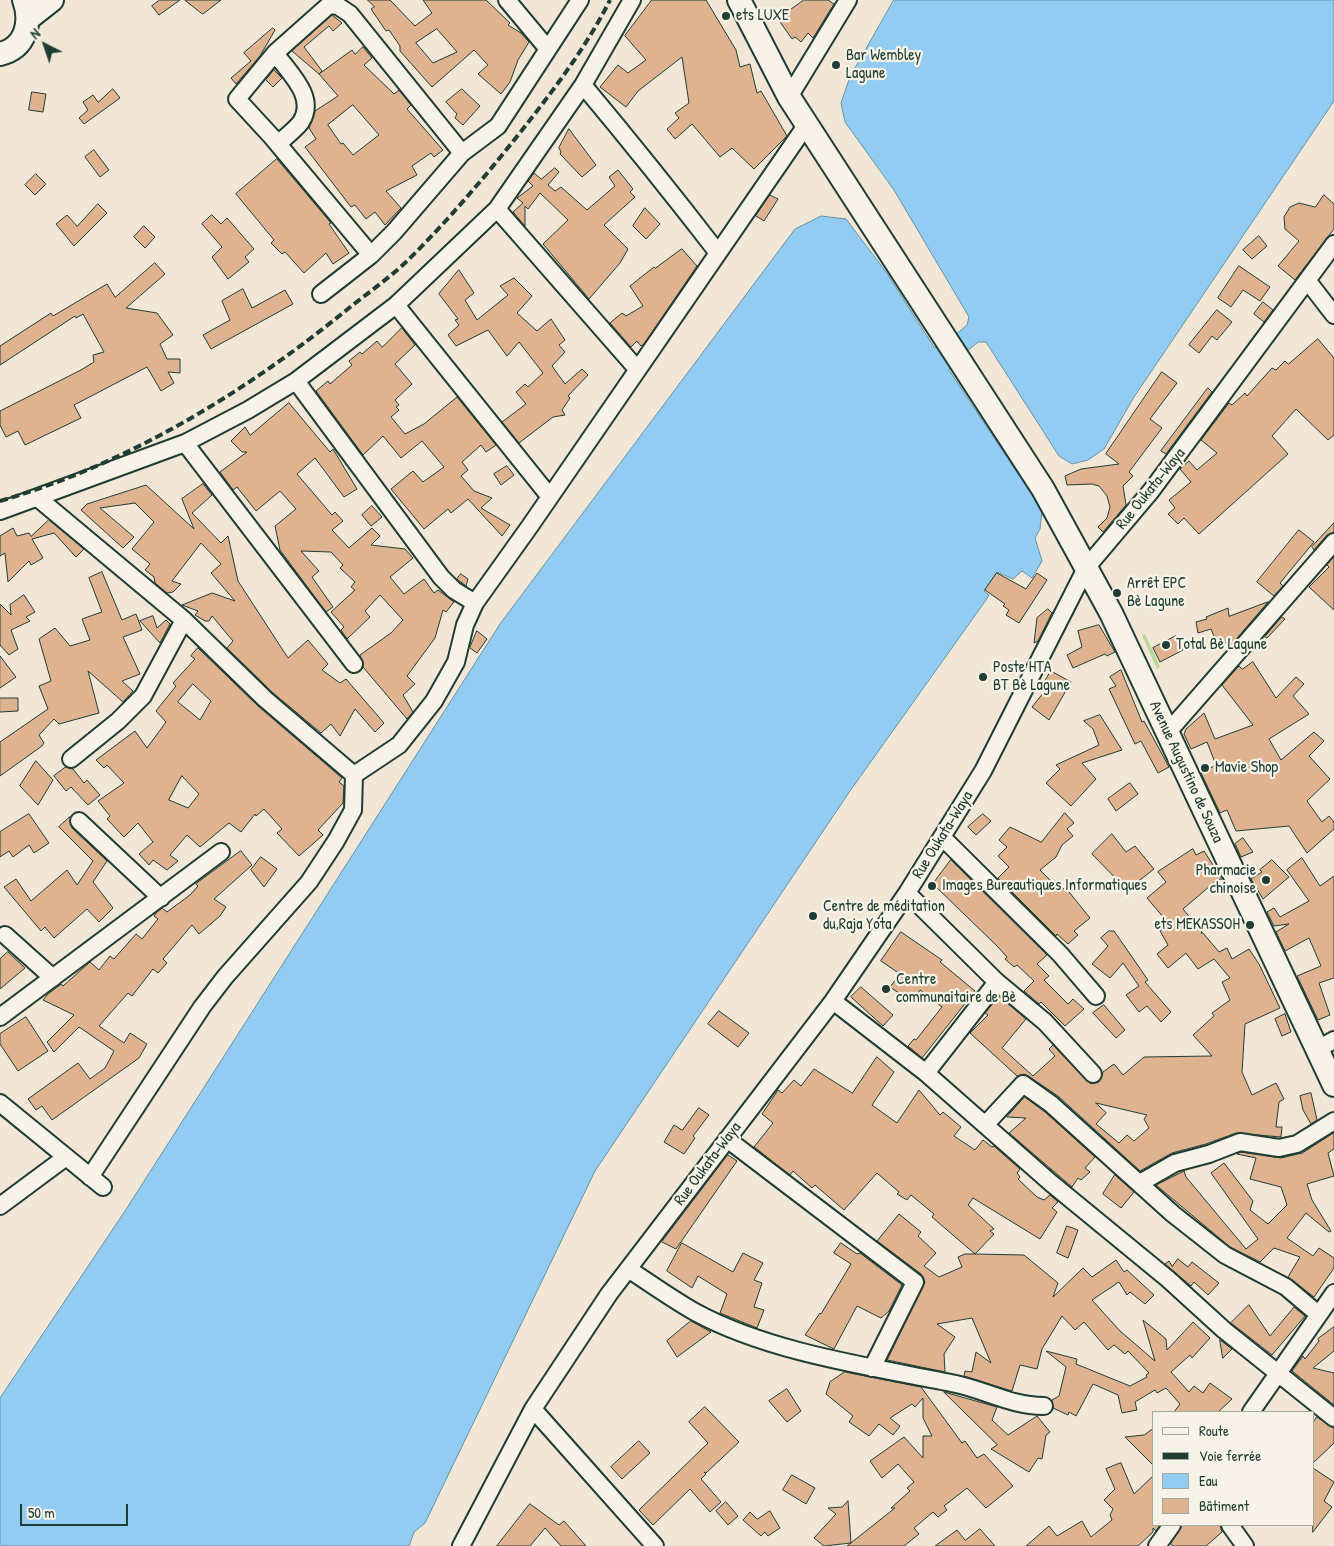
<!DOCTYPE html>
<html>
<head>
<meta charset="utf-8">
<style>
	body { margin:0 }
	#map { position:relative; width:1334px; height:1546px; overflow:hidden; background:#f2e6d6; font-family:"Patrick Hand",sans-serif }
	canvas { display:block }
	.legend { position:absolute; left:1152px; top:1411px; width:162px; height:115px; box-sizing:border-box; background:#f7f3e8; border:1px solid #a1aaa0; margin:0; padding:6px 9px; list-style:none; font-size:15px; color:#1f3d34 }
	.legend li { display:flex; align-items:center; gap:10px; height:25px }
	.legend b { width:25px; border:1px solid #a1aaa0 }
	.north { position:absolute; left:20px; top:20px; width:50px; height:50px; -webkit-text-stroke:4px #f7f3e8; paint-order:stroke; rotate:319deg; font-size:14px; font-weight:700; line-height:20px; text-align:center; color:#1f3d34 }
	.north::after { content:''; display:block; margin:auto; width:18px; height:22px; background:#1f3d34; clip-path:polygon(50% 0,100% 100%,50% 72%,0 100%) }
	.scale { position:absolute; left:20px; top:1504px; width:108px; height:22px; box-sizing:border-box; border:2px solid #1f3d34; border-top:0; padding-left:6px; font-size:15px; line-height:18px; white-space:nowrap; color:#1f3d34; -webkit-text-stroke:4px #f7f3e8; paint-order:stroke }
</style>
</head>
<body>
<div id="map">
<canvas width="1334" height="1546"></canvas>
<ul class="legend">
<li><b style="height:6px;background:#f7f3e8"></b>Route</li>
<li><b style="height:6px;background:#1f3d34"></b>Voie ferrée</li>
<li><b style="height:14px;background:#92ccf2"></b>Eau</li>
<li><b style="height:14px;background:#dfb38f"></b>Bâtiment</li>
</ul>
<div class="north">N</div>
<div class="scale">50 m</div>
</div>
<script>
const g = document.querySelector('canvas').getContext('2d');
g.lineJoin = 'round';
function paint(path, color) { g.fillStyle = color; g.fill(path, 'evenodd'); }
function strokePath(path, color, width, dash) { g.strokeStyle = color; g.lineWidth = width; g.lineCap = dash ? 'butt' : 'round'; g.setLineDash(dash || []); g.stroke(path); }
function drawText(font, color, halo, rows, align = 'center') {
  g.font = font + ' "Patrick Hand",sans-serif'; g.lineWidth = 4.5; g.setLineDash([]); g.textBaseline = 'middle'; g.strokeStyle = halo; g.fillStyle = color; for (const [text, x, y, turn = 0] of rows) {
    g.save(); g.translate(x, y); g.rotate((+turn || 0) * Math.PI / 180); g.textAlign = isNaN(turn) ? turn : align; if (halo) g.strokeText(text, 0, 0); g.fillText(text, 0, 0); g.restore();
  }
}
const green = new Path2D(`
	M1145,634l15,33 -3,2 -15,-34z`);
const water = new Path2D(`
	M894,0h440v101l-200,296 -30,52 -16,11 -16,4 -13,-8 -73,-114h-8l-28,23 -1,5 93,140 -2,19 -5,9 7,23 -10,17 -10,-7 -9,8 -16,-7 -13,19 5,4 -3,5 -136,191 -255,380 -170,352 -11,9 -5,14h-409v-148l125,-187 375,-587 295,-395 26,-13 25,3 40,53 48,75 5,2 28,-24 2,-8 -75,-127 -49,-68 -4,-19 9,-26z`);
const building = new Path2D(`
	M160,0h20l-21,15 -7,-9z
	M185,0h36l-18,14z
	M368,0h22l25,26 17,-13 -9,-13h63l24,23 -2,2 13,8 8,9 -11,18 -8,22 -9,12 -23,-20 10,-9 -14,-15 -42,37 -32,-36v-5l-11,-16 -3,1 -15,-22 3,-2zM437,29l20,23 -24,11 -17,-20z
	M652,0h54l30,50 4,17 10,-3 7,29 4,-2 26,45 -33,33 -22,-21 -12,9 -28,-33 -17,15 -8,-10 12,-11 -4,-5 14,-10 -7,-46 -44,34 -12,16 -26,-20 18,-22 10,8 18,-13 -21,-24z
	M804,0h24l6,4 -21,34 -5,-5 -7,9 -6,-5 -3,2 -14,-20z
	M332,15l10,8 -9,8 -4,-5 -25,21 18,24 -3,3 -27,-23z
	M273,28l2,2 -15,26 -24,28 -5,-6 20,-17 -7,-8z
	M363,47l9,11 -8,7 30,29 5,-4 12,15 -4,4 36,41 -9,7 -3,-4 -19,13 5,9 -31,16 15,17 -16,17 -10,-13 -9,7 -11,-14 -4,2 -46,-60 11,-8 -7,-11 6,-17 23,-15 -19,-22 33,-24 3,4zM353,105l26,30 -26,20 -10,-12 -2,1 -13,-19z
	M274,70l8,8 -9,9 -7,-7z
	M113,89l7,9 -36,26 -5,-6 9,-8 -5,-8 10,-7 5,7z
	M462,89l18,17 -17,19 -8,-7 2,-4 -11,-12z
	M32,92l14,2 -3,18 -14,-2z
	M569,129l27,36 -14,12 -22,-23 1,-2 -2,-4z
	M94,150l15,20 -9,7 -15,-20z
	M277,159l54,64 -2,1 20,29 -16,11 -7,-11 -22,20 -19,-21 -3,2 -11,-11 3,-3 -38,-46z
	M555,168l4,4 -11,13 7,6 6,-4 26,23 28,-24 -6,-9 9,-7 15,19 -3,3 5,5 -31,28 24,24 -8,14 -31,36 -46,-55 25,-24 -28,-27 -12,16 -3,-3v20l-12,-14 10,-9 -6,-5 16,-12 -5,-5 6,-8 7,6z
	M36,174l10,10 -11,11 -10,-10z
	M770,195l8,4 -14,22 -8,-5z
	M1324,195l10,9v25l-39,51 -17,-14 21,-25 -14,-12 -1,-12 6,-10 9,-4 16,4z
	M98,204l9,9 -33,33 -18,-22 11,-9 10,11z
	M645,208l15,16 -14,15 -13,-13z
	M212,215l9,9 6,-6 27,31 -9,8 4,5 -21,17 -16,-22 10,-10 -20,-23z
	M144,226l11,11 -10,11 -11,-11z
	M1259,236l8,10 -15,13 -9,-9z
	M682,249l15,17 -53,78 -3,2 -4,-5 -6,6 -21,-24 12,-10 4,3 17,-10 -13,-20 24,-19 1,1z
	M155,263l10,11 -39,34 31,5 16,22 -13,9 7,15h13v14l-12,-1 6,11 -13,8 -14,-24 -73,38 7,13 -56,27 -7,-14 -12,6 -6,-12v-14l81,-41 13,-8 -1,-7 11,-3 -21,-38 -7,4 -1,-2 -75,49v-19l51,-33 2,3 54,-32 8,13z
	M1239,266l31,21 -10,14 -17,-11 -12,17 -13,-9z
	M459,270l15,23 -9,7 12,20 31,-25 -8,-9 14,-8 18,18 -15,17 20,18 14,-12 14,21 -6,5 6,7 -13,14 13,18 17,-15 6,6 -20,21 2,2 -8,12 3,5 -12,2 -34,26 -17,-21 24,-18 -10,-12 9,-8 3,3 15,-14 -24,-31 -12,14 -19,-26 -32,16 -8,-11 11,-10 -4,-5 3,-1 -19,-25z
	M243,289l9,19 33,-18 8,14 -82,45 -8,-14 27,-15 -8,-19z
	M1263,302l10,8 -9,12 -10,-8z
	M1217,310l15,12 -15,18 -5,-4 -13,17 -10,-8z
	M402,328l13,17 -20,19 17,20 -17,16 4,5 -3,2 3,3 -8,7 14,17 19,-10 33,-27 39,48 -10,7 -5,-7 -19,17 6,8 -7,6 13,15 18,7 -11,10 29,17 -8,11 -34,-37 -17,14 -3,-4 -24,20 -33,-40 22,-18 10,11 21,-15 -22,-26 -21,17 -18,-22 -20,19 -47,-64 12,-10 2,3 22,-19 -3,-4 11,-9 2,2 15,-13 5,6z
	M1318,339l16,19v77l-6,5 -32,-31 -24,27 16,18 -89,80 -15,-16 -6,6 -10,-10 7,-6 -6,-8 22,-18 -11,-13 9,-8 8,9 20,-17 -16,-13 28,-37 3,2 13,-12 2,3 25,-28 4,2 9,-9 3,3z
	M1162,372l15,11 -27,36 12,9 -33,44 4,4 -10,10 3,19 -23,27 -5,-5 9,-9 3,-11 -3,-11 -8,-10 -7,-2 -25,1 -2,-9 16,-7 38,-5 -13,-10z
	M1208,388l4,4 -46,62 -5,-3z
	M289,403l41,49 3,-3 24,40 -13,8 -29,-39 -18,16 35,41 3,-3 8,9 -11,9 17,18 23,-20 8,8 -9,9 34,4 8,9 -23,19 14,17 20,-15 10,14 4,-3 16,12 -8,10 -3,-2 -8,28 -28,38 8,8 -12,11 10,17 -6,7 -44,-52 -3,-12 31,-22 12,-13 -23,-25 -15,16 5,6 -23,22 -6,-9 3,-3 -13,-15 24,-22 -4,-3 4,-5 -15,-14 3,-3 -12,-13 -30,-1 18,20 -7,6 21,30 -7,5 -46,-62 -5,-24 21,-17 -16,-18 -24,20 -19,-24 -4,3 -13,-18 27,-20h-5l-11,-11 14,-14 5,8z
	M507,466l7,9 -13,10 -7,-11z
	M203,484l9,11 -20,18 29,30 7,-7 10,45 50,77 20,-18 20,24 -6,6 18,13 6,-4 38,44 -9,9 -20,-23 -15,27 -9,-12 -10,9 -49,-41 -45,-44 6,-7 -21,-25 -3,5h-4l-10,-6 3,-4 -16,-6 30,-12 23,8 -24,-28 10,-9 -20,-21 -29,38 9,3 -8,8 -6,1 -12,-10 -1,-6 -9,-7 5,-6 -18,-15 22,-27 -19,-19 -35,5 34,29 -11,11 -42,-38 6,-6 59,-19 48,44 -12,-30z
	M372,506l10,11 -11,9 -9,-11z
	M49,520l35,29 -8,8 -22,-24 -22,6 11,19 -12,7 -2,-4 -21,21 -3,-29 -5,3v-20l13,-8 4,8 12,-3 2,3z
	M1334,523v9l-7,3 -13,15 -2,-3z
	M1299,530l15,12 -34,41 3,3 -9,10 -17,-14z
	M1334,557v53l-25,-23 20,-20 -2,-2z
	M102,572l20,48 14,-6 6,16 -19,7 17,37 -18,7 11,10 -10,11 -35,-31 11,42 -40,11 -5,-5 -15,16 5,8 -2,3 -42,30v-34l48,-33 -9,-23 12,-5 -12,-42 16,-11 15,18 20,-6 -8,-21 20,-7 -13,-34z
	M997,573l29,16 11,-16 10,7 -28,43 -13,-8 3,-5 -6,-4 2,-2 -20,-14z
	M461,574l7,5 -2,7 -9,-7z
	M24,595l11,17 -9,5 4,4 -19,9 7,19 -9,6 -9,-10v-41l11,11 -1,-10z
	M1268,602l-36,42 -3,-4 -10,8 -8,-19 -13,4 -2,-11 11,-3 -1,-2 22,-9 1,8z
	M1048,609l4,4 -14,28 -4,2 3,-25z
	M153,616l4,12 9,-8 4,4 -10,19 -20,-22z
	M1282,617l3,2 -18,19 -2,-1z
	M1099,625l16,27 -8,4 -2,-2 -32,14 -6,-13 15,-8 -4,-16z
	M477,631l10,8 -10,14 -7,-5z
	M1176,636l7,14 -23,12 -7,-14z
	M198,648l60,58 84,72 -3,4 5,4 -1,17 -25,27 5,5 -24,21 -22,-23 5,-4 -18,-20 -8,7 -1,-2 -14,18 -12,-9 -29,24 -13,-12 -17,20 8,6 -11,9 -14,-10 -4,5 -10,-11 14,-12 -15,-19 -14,14 -17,-18 3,-3 -12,-15 26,-18 -17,-18 -3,3 -8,-8 39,-29 12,17 19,-26 -10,-11 20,-25 -3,-3 22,-24 -4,-3zM193,684l18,17 -11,19 -22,-18zM182,776l17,18 -11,14 -19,-8z
	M0,656l16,21 -16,11z
	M1253,662l23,36 20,-21 8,7 -11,12 16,18 -40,25 12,21 33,-28 10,9 -15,15 21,23 -23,22 15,21 7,-6 5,6v7l-27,24 -18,-27 -53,5 -9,-21 -7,3 -19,-40 15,-8 -9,-23 -16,7 -7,-15 2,-5 18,-16 11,26 38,-14 -31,-40 17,-19 3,3z
	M1121,670l21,52 2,-1 25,46 -11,6 -17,-32 -6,3 -26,-55 7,-3 -6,-9z
	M1051,671l20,11 -22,38 -17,-13 12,-15 -4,-2z
	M0,698h18v13l-18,1z
	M1100,715l22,35 -40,13 14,16 -25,27 -25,-23 14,-14 -4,-4 43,-20 -6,-16 -9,-8z
	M36,761l17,19 -15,25 -18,-19z
	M66,767l7,2 11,14 3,-3 13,15 -12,10 -17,-18 -5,4 -12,-15z
	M1130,783l8,11 -22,17 -8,-12z
	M1065,813l9,10 -7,6 6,7 -11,9 -6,12 -16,13 21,21 4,-4 25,31 -16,13 4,4 -10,9 -11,-10 -1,2 -58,-58 11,-11 -11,-11 9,-9 -8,-7 11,-13 31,15z
	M29,814l20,29 -15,10 -5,-8 -16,12 -4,-6 -9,6v-25z
	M983,814l8,7 -15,14 -8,-8z
	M70,817l2,11 35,33 -14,21 20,26 -14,14 -12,-13 -33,29 -9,-11 -4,4 -37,-44 12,-8 15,22 36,-31 10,15 16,-24 -34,-34z
	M1112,834l14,18 9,-6 19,23 -27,21 -35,-36z
	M1243,838l10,14 -12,5 -6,-13z
	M1193,849l3,6 8,-4 18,28 -5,1 -34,29 19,23 -1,1h2l16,19 8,-4 5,11 17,-10 10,15 21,44 -35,16 -3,48 10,23 24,-12 8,16 -5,3 -3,25h6l-1,10 -45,-4 -30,11 -34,9 -32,18 -82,-75 -30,-20 -4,-2 -7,2 -47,-43 18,-18 -3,-2 14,-17 27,23 -24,29 31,28 22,-20 -6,-7 4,-4 38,39 8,-2 4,-10 11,-8 9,11 21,-18 68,-1 -19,-21 21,-19 -2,-3 18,-13 -8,-18 8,-4 -16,-19 -16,10 -12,-16 -18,15 -11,-14 11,-9 -8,-14 10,-6 -23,-27 19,-16 -8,-10zM1096,1103l51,12 -3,4 5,9 -15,13 -7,-6 -8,8 -23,-19 10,-11z
	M241,851l11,14 -38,34 12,8 -6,9 -21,18 -7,-9 -29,34 4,4 -9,10 -5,-4 -21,27 -4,-3 -29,33 25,17 6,-10 17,11 -8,14 -87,62 -10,-14 -6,4 -8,-11 50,-36 12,16 15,-11 9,-17 -35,-24 -25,25 -7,-10 27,-27 -31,-15 4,-5 14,-11 2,2 27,-24 9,8 11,-14 4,3 22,-25 6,5 16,-20 -4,-3 2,-3 6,-5 5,4 23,-17 8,-9 -2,-2z
	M261,857l16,12 -13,18 -13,-17z
	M1302,858l18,28 14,-10v102l-15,5 11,32 -12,5 -21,-44 24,-10 -12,-28 -24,13 -9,-19 13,-8 -15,2 -7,-14 7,-4 6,9 29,-16 -22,-31z
	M951,860l96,95 -10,9 12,12 -5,4 24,24 5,-5 11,10 -19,17 -24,-24 -2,2 -15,-13 10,-10 -17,-16 -3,2 -9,-8 2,-2 -10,-11 -64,-62z
	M1272,860l17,17 -26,22 -12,-20 11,-7 -2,-2z
	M1109,931h5l34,49 -3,2 26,30 -10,10 -14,-16 -8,6 -13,-17 13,-9 -16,-23 -13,15 -18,-14 16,-18 -7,-8z
	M901,932l41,28 -2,2 35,29 -53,67 -14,-12 6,-7 2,1 26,-33 -22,-17 -8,12 -22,-15 10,-13 -19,-13z
	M8,952l17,16 -25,21v-30z
	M861,987l32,28 -10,11 -32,-29z
	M1104,1005l21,25 -9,8 -23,-25z
	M719,1011l30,22 -11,14 -30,-23z
	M1285,1014l6,18 -9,4 -7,-17z
	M26,1017l22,34 -30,20 -18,-27v-10z
	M877,1057l17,15 -22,33 25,18 22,-33 21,25 3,-3 18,15 -7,9 21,14 8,-10 9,7 2,-1 26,23 -3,4 3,4 -2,2 19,18 7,3 6,-5 8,7 -6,6 5,4 -17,27 -67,-41 -5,7 26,24 -4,2 4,3 -19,20 49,1 34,28 -5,14 30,-29 9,9 24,-17 8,12 3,-2 27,25 -9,9 -15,-12 -3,3 -8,-13 -27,18 28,31 35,30 -12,-41 23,19 1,11 26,-28 17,16 -18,20 -2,-3 -19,17 18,20 5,-6 9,7 7,-10 22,16 -14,13h-44l6,-8 -14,-16 -9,5 -2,-3 -20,12 2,8 -15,3 -4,-18 -25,-11 -17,32 -7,-4 -1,3 -15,-7 -1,-8 7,-4 7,-29 -20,-16 31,8 -1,5 54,22 17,-9 -1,-2 3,-2 -21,-22 -3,3 -11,-9 -6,5 -24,-28 -9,8 -13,-14 -20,33 -5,20 -17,-4 -8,26 -48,-15 1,-5 7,1 4,-20 15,11 -19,-45 -35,6 18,13 -11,17 1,18 -58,-12 38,-78 -4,-8 -44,-33 22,-27 22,18 -3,4 18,17 -12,13 15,11 23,-10 -4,-10 7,-3h10l-43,-37 2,-3 -23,-19 -4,5 -10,-6 2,-2 -22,-19 -33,37 -29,-25 -3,3 -19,-17 -3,4 -36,-28 19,-24 -11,-9 16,-24 4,3 12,-13 7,6 13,-17 38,24z
	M1311,1093l6,27 -6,4 -8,-14 -3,-14z
	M1025,1097l20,15 50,45 -10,11 5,4 -9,8 -3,-2 -6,9 -63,-54 17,-15 -19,-1z
	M699,1108l10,7 -16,21 2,2 -11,16 -20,-12 10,-17 8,5z
	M1334,1133v16l-6,4 6,23 -27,8 5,16 19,31 -2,1 -23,-19 -19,25 26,18 6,-8 15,10v10l-20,29 -26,-20 12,-20 -26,-9 -14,14 -30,-15 -74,-62 28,-14 2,6 60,72 12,-10 -47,-66 13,-10 29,38 -3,9 18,14 19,-19 -6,-18 -31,-8 6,-21 -19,-4 4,-2 40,6 21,-5z
	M728,1155l9,6 -61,88 -14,-7z
	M1115,1175l19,17 -13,16 -18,-14z
	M1067,1226l11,4 -10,28 -11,-5z
	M682,1243l51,29 10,-19 20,10 -9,17 8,3 -8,24 10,3 -7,18 -37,-15 7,-19 -29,-18 -6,12 -25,-17z
	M841,1243l16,11 3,-1 42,32 -13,26 -8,7 -24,-12 -23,43 -29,-14 15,-22 1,1 30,-50 -17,-11z
	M1178,1259l10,8 4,-5 27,21 -11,12 -14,-13 -3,4 -26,-22 4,-3 3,5z
	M1249,1305l21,31 24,-29 11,9 -33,39 -41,-32z
	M691,1321l20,11 -34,25 -10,-16z
	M1334,1327v24l-21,17 21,5v32l-42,-34 11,-15 2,3 14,-18 -1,-2z
	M1220,1340l12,9 -9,9z
	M845,1372l76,15 41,56 3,-2 12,17 7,-4 29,32 -27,22 -19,-20 -23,18 3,4 -9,7 -5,-5 -19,16 5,6 -15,12h-57l48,-38h-4l19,-17 -3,-3 7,-6 -16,-18 -16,14 -12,-17 34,-24 19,21v-22h9l-9,-18v-20l-8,9 -3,-3 -22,14 10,8 -7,9 -14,-11 -10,12 -20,-14 4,-6 -27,-22 4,-12z
	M787,1389l14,22 -14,11 -18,-21z
	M944,1392l53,15 -5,13 16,15 29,-19 13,16 -4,3 -4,24 -4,-1 -9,14 -38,-23 6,-4z
	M705,1407l34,35 -33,31 -2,-1 2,2 -5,5 20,23 -11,10 -20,-23 -37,36 -14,-15 69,-67 -19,-21z
	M1317,1417l17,11v15l-21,20v-40z
	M1153,1429v36l-28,-28 19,-2z
	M639,1441l11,12 -28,26 -11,-12z
	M1121,1463l13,31 19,-18v49h7l-4,6 -3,-3v4l-15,14h-112l23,-20 8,10 25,-15 9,16 21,-17 -2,-5 3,-6 -9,-9 11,-11 -9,-20z
	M1313,1468l21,14 -10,19 8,6 -19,25z
	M792,1475l23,13 -9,16 -23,-14z
	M848,1501l3,42 -27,3 -10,-8 22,-24 -8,-6 14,-1z
	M726,1502l12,14 -10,9 -12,-14z
	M530,1504l29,21 5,-4 22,25h-25l-16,-18 -15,18h-33z
	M770,1511l10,17 -12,8 -3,-4 -4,4 -18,-16 7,-8 7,7z
	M1182,1525h38l2,7 -16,14h-33l-2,-2z
	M980,1529l15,17h-60l22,-16 8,10z`);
const minor = new Path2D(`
	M507,0l40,48
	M275,53c14,20 42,44 26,69 -6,8 -16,15 -23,22
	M583,85c46,55 91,111 135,168
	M789,97l59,-97
	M497,209l140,160
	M371,255l-99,-118 -35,-38 38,-46 54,-48 9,1 12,8 112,139
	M1307,280l27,35
	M321,294l50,-39 23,-23 68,-79 36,-27 82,-126
	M396,305l154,192
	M296,381l145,196 13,13 21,13
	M185,443l169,221
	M39,499l145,121 81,79 89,76
	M0,511l185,-68 63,-33 48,-29 100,-76 101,-96 86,-124 49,-85
	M1168,732l166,-190
	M71,759l47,-38 25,-25 41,-76
	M79,821l82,77
	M942,837l118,117 36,42
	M907,893l90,89 48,40 48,52
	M5,935l48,43
	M833,1001l93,72 125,110 117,96 56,51 110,88
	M0,1017l221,-165
	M1318,1049l16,-9
	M926,1073l71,-91
	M0,1103l103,84
	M986,1124l37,-40 28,20 122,110 52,41 61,32 32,27
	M727,1139l188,143 -43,86
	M90,1177l112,-170 23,-30 84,-95 27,-41 17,-31 1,-35 45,-30 35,-44 22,-39 9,-37 10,-22 55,-77 277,-402
	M1140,1183l35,-20 34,-9 31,-12 39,6 18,-4 37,-23
	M0,1206l66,-49
	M628,1269c22,14 44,30 67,43 75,41 178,55 261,72 32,7 55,22 88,22
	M533,1409l122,137
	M1251,1412l83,-119
	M1230,1525l15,21
	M461,1546l72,-137 76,-115 224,-293 74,-108 76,-122 103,-203 65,-77 183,-247
	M1157,1546l15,-21`);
const secondary = new Path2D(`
	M739,0l50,97 254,392 68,124 223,472
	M28,19l24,-19
	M0,54c26,-6 32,-32 24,-54`);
const rail = new Path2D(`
	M0,501c128,-37 246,-109 349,-193 19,-15 40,-30 57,-46 41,-40 77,-83 113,-128 33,-42 67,-86 91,-134`);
const markers = [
	[726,16,5,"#1f3d34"],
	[836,65,5,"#1f3d34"],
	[1117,593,5,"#1f3d34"],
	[1166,645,5,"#1f3d34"],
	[983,677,5,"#1f3d34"],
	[1205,768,5,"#1f3d34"],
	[1266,880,5,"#1f3d34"],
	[932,886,5,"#1f3d34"],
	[813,916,5,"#1f3d34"],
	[1250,925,5,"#1f3d34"],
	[886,989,5,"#1f3d34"]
];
const poiNames = [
	["ets LUXE",736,16],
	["Bar Wembley",846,56],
	["Lagune",846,74],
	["Arrêt EPC",1127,584],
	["Bè Lagune",1127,602],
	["Total Bè Lagune",1176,645],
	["Poste HTA",993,668],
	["BT Bè Lagune",993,686],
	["Mavie Shop",1215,768],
	["Pharmacie",1256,871,"right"],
	["chinoise",1256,889,"right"],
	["Images Bureautiques Informatiques",942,886],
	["Centre de méditation",823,907],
	["du,Raja Yota",823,925],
	["ets MEKASSOH",1240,925,"right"],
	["Centre",896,980],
	["communaitaire de Bè",896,998]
];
const streetNames = [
	["Rue Oukata-Waya",1151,489,-51],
	["Avenue Augustino de Souza",1186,772,65],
	["Rue Oukata-Waya",943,835,-58],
	["Rue Oukata-Waya",708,1164,-53]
];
paint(green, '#b7d993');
paint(water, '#92ccf2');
strokePath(water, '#6493a6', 1);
paint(building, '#dfb38f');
strokePath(building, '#1f3d34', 1);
strokePath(minor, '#1f3d34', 20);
strokePath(secondary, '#1f3d34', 26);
strokePath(minor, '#f7f3e8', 16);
strokePath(secondary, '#f7f3e8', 22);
strokePath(rail, '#1f3d34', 4, [8, 4]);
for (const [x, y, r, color] of markers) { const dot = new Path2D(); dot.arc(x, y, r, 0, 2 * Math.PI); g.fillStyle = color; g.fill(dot); strokePath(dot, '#f7f3e8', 2); }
drawText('16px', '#1f3d34', '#f7f3e8', poiNames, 'left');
drawText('16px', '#1f3d34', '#f7f3e8', streetNames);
</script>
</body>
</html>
